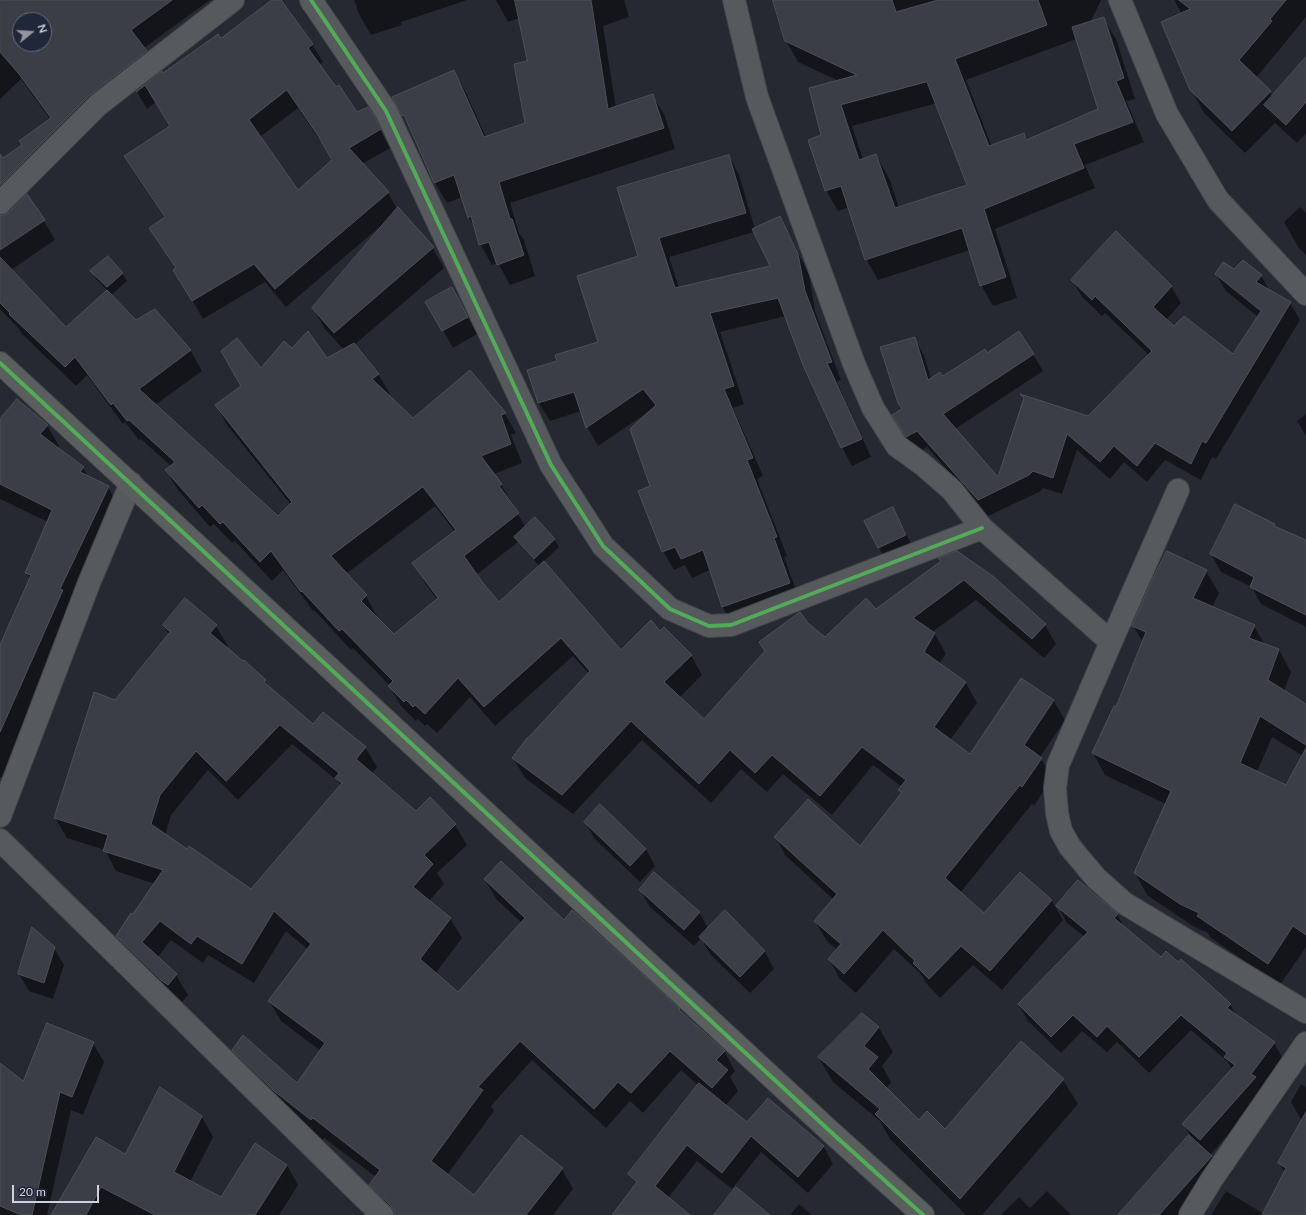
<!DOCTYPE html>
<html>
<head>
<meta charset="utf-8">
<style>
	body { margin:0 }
	#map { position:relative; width:1306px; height:1215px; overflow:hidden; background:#262932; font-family:Lato,sans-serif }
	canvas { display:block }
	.north { position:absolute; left:12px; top:12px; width:40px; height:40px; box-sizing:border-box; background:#202738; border:1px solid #656b7a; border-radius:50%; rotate:72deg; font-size:11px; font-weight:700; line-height:16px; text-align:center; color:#cdd1dd }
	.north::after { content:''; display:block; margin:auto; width:14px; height:18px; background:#9396a1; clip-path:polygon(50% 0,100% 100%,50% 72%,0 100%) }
	.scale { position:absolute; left:12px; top:1185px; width:87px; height:18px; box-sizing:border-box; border:2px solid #cdd1dd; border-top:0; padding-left:5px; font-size:12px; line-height:14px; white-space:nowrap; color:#cdd1dd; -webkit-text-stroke:3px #202738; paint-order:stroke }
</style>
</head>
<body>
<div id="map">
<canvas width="1306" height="1215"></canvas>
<div class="north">N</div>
<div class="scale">20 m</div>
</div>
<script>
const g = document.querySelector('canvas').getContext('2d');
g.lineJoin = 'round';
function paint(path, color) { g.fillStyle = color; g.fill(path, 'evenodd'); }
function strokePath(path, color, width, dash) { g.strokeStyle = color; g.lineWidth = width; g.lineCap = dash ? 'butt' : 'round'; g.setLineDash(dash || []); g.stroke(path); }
const shadow = new Path2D(`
	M0,0h46l-22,20h-4v24h24v-24h-6l27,-20h145l-66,48 13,23 -57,45 -99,100 8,-3 18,-18 17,26 11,19 -44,30 55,59 42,-38 -12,-12 -4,-8 30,2 5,8 -16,14 25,27 18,-12 37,41 11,20 -47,34 123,112 13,-12 -64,-80 -11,-20 27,-19 18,-16 31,-21 34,11 18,-10 -20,-22 -11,-20 71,-83 -1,-1 -97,83 -21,-25 -62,37 -28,-49 1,-1 -25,-41 14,-10 -29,-43 -11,-19 46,-30 -15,-24 -9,7 -10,-17 24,-19 2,2 58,-35 53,-40h7l31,44 11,18 -4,3 38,49 17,4 16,30 -28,16 26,29 9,16 1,-1 35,40 11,20 -90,77 24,29 12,20 -2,1 25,24 57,-48 35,43 11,19 -5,2 11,28 -28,11 7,11 12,19 -1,1 14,22 28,12 5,8 -16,15 78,90 39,-20 31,23 11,20 -23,23 25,22 103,-97 18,16 51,-29 65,-48 -1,-3 105,66 11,19 -12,14 -68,-58 -44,32 3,2 11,20 -7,10 27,19 11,20 -27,37 20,15 52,-76 32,22 11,19 -25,37 12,21 -18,28 -2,-2 -72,89 24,22 36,-42 32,28 11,19 -61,70 -29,-25 -33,33 -14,-15 -6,-10 -26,-24 -38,44 -16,-14 -11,-20 8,-9 -10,-9 -12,-20 19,-21 -48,-44 -11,-19 85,11 42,-55 -2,-3 2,-3 -29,-22 -41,50 -49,-41 -16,18 -26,-23 -30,34 -69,-63 -69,74 -48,-36 -12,-20 76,-84 -16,-18 -78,70 -25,-29 -33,36 -10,-9 -2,2 -7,-7 -2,2 -15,-15 -12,-20h1l-37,-38 -2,2 -37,-40 -1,1 -30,-41 -11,11 -37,-40 -3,2 -18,-19 -4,3 -32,-37 -12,-19 5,-5 -30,-27 -2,1 -14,-18 -2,2 -36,-49 -11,11 -54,-52 -3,-5 -19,-20v-147l23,-16 27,-27 -29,-40 -21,20zM298,108l35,52 -35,32 -38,-55zM435,506l20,26 -42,31 12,20 12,17 -43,36 -19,-19 2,-1 -11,-20 -20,-22zM518,542l21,24 -40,37 -23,-28z
	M354,0h113l-66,22 1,3 -31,10 -12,-21z
	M496,0h128l5,17 -26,9 13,82 37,-12 12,20 10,33 -165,54 9,30 5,7 11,36 -25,9 -12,-22 -6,2 -12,-21 -4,-15 -7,-11 -7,-21 -15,6 -12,-20 -25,-55 -17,-30 60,-27 12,20 21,46 41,-13 1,-62 -8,-44 -12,4z
	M774,0h327l-11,23 14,-4 12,20 19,60 -9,2 18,41 -59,23 10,23 -100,41 22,69 -24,8 -12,-21 -11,-35 -92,30 -12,-21 -17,-52 -11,4 -12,-21 -4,-55 17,-54 -41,-19 -12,-21zM1076,39l23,71 -72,30 -3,-5 -32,12 -26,-67zM937,103l31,82 -69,23 -9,-28 -14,-25 -13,4 -11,-33z
	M1174,0h132v17l-50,61 14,14 2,5 34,-35v71l-9,10 -22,-20 -30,30 -41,-40 -13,-24 -9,-75z
	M729,156l10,19 16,54 24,-12 11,19 19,39 6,36 26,69 -4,2 34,75 -19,9 -10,-19 -56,-131 -66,16 24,72 -11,4 30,68 -6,3 30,77 -3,1 16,44 -67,24 -11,-19 -12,-36 -18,8 -7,-13 -11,5 -11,-19 -12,-64 -3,-75 -50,34 -11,-19 -6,-16 -31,10 -11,-18 19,-42 41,-19 40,-85zM754,232l17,34 -92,22 -10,-31z
	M1300,207l6,6v42l-8,-8 -14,-25z
	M1234,270l27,6 9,15 20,12 10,17 -84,139 -4,-2 -11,23 -36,-20 -18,22 -23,-20 -14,17 -33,-29 -15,44 -19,-6 -4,4 -51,24 -61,-69 -10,7 -13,-21 -1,-23 11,-72 10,17 7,24 11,-1 45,-24h46l10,17 -88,58 44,50 25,-80 -1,-3 65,21 61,-62 -44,-42 -3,3 -20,-19 -10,-17 99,6 10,17 -15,17 8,7 59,29 25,-39 -32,-26 -10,-17z
	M452,288l25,46 -24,14 -26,-46z
	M1306,414v22l-9,-15z
	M0,421l47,4 12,21 -1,2 25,20 6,10 19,9 12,21 -110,273 -10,-4v-130l30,-68 -3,-6 21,-51 -48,-23z
	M892,508l10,17 13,27 -27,13 -23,-44z
	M1274,525l2,3 30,14v85l-45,-23 -9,-17 -31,-15 -10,-18z
	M1206,571l13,22 -7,14 42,19 11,19 14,5 12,22 -7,19 22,14v242l-26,38 -69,-47 -3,-5 -15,-7 -46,-31 -12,-22 31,-69 -61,-29 -12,-22 23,-44 27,-67 -10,-16zM1272,737l31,19 -17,30 -29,-14z
	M186,600l30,26 12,20 -2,2 39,33 5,8 43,37 52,21 12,20 -6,7 45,39 14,-14 25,26 12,20 -30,28 7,11 -15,17 21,17 12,20 -27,36 23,20 64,-71 -25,-23 -12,-20 79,41 115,89 2,3 43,38 11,20 -5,6 8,14 -13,15 22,17 21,-24 56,48 9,17 -25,29 -47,-41 -29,37 -35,-28 -29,37 21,17h-48l4,-32 54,-97 -18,-16 -38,43 -13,-12 -24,27 -74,-68 -41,46 3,5 -47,64 28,21 87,-27 11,20 -20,26h-161l-10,-10 -12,-20 6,-8 -52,-39 -1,2 -37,-29 -42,-41 -11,-20 64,35 24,-34 -40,-30 -12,-20 39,-51 -22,-19 -32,52 -46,-28 -5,8 -32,-23 -14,18 19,17 12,20 -8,10 -51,-49 -12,-20 17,-21 21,-31 -39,-13 -11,-21 -38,-12 -12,-20 60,-117 54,-66 -5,-9zM292,744l47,38 2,4 -89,104 -87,-55 6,-20 37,-45 30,30z
	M600,806l46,43 9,17 -15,16 -45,-43 -10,-17z
	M640,890l59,22 9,16 17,-17 40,41 9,17 -24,24 -40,-39 -9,-16 -7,8 -44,-39z
	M1058,906l59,8 8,15 36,30 69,45 7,13 37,26 9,16 -19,35 -54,61 13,21 -34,39h-70l71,-80 -7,-11 49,-55 -5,-8 -36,-31 -42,43 -32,-31 -10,10 -25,-21 -21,22 -33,-32 -9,-16 66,-68 -18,-14zM1232,1061l7,6 -1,1 -6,-4z
	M54,948l10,17 -11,34 -24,-8 -10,-17z
	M862,1015l17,13 14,24 -11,14 9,16 -5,7 33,32 26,9 118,-50 15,24 -96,111h-16l-76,-76 -10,-18 -47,-39 -14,-24z
	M93,1043l11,19 -21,53 -12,-5 -24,105h-47v-151l23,18z
	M1301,1084l5,3v128h-38l17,-42 -6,-10 23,-42 -11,-19z
	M202,1117l11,20 -23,45 31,16 66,-33 11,20 -19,30h-227l74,-60z
	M1047,1191l24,24h-70l18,-18 11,11z
	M1226,1191l38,23v1h-53z
	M799,1204l13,11h-22z`);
const building = new Path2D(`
	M0,0h172l-41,30 16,21 -58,45 -89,89v-31l3,4 19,-13 -3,-4 32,-23 -32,-44 -19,-22zM20,20h24v24h-24z
	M272,0h9l32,44 -5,4 28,39 3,-2 18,27 11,-5 7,10 6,12 -32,19 40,44 -114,97 -21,-25 -62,37 -19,-31 3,-2 -27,-40 16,-11 -41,-61 46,-30 -25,-41 -9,7 26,-21 1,2 55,-39 3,4zM287,90l30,44 15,26 -34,30 -49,-70z
	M515,0h76l17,109 45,-15 11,34 -165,54 11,37h2l12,36 -27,10 -8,-23 -10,3 -8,-29 -3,2 -14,-43 -20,8 -30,-68 -2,1 -10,-19 62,-27 30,67 41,-14 -11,-59 13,-3z
	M773,0h119l4,12 42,-12h100l9,25 -92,34 34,87 35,-13 2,7 72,-31 -26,-82 32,-10 20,61 -8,3 17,41 -59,22 10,24 -100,41 22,68 -26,9 -18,-58 -97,32 -24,-74 -16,5 -17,-51 13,-5 -12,-47 48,-13 -72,-34zM927,82l40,103 -72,23 -19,-54 -17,6 -18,-55z
	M1179,0h107l-16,19 2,2 -33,39 32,31 -39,40 -42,-41 -29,-68 29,-13z
	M1306,57v45l-20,23 -22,-20z
	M729,155l17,58 -87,25 16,50 95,-22 -18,-37 28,-13 18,38 7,37 27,71 -5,1 35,76 -21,9 -38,-83 -25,-67 -68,15 24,73 -10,3 29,69 -6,2 30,77 -3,1 16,45 -68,24 -19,-57 -22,9 -6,-12 -13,5 -24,-61 12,-5 -20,-57 26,-24 -13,-16 -57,39 -12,-36 -36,11 -11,-33 30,-9 -2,-6 43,-13 -21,-66 61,-20 -21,-68z
	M27,194l18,26 -45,30v-35h4l5,-3z
	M398,207l36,40 -100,86 -22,-25z
	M1116,231l56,55 -19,21 21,19 10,-10 49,38 28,-43 -46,-37 8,-12 11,7 9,-9 19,15 -6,7 35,20 -85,141 -4,-2 -11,23 -36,-21 -18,23 -23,-20 -14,16 -33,-28 -14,44 -20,-7 -4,4 -51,25 -61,-69 -11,6 -14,-22 10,-6 -4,-6 -18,-56 35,-10 13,43 12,-8 3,4 42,-27 2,4 32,-22 15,23 -91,60 55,63 26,-79 -4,-4 68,22 64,-65 -57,-55 -3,4 -21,-20z
	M108,256l15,17 -16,14 -17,-16z
	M0,257l66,70 41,-37 29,30 19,-11 36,41 -52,39 139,127 14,-14 -77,-97 26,-19 -20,-35 16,-13 24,30 23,-27 8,7 16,-17 19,27 27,-15 25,31 -7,5 41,39 57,-48 36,43 -5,2 10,29 -30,12 21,28 -3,2 20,27 -55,43 19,27 16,19 45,-41 77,89 30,-30 9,11 4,-4 28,28 -28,27 40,37 61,-68 -6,-9 41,-30 8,11 17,14 41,-39 10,11 65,-48 -3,-3 19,-7 37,26 52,47 -14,15 -68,-59 -51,38 22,15 -11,19 42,30 -32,45 36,27 51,-76 33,22 -30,45 18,13 -20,29 -2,-2 -75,93 39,35 36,-41 32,28 -62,71 -29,-25 -32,33 -16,-16 2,-2 -32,-31 -39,44 -16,-15 13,-15 -27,-23 23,-27 -63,-57 34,-38 52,47 42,-54 -4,-2 8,-10 -44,-33 -42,49 -48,-41 -17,18 -25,-23 -31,34 -68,-63 -69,74 -50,-37 15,-20h1l62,-67 -29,-33 -77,69 -26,-29 -33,36 -10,-9 -2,2 -7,-7 -2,2 -16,-16 5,-5 -51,-52 -3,2 -37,-40 -1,1 -30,-41 -11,11 -37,-40 -3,2 -18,-19 -3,3 -34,-38 10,-8 -46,-42 -2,1 -14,-18 -2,2 -36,-48 -10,10 -56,-53 1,-1 -10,-10zM423,487l33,43 -44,33 26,35 -44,36 -33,-33 6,-6 -36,-39z
	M452,287l16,30 -26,14 -17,-29z
	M17,399l31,26 -8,9 44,33 -4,5 29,14 -49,103 3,1 -63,142v-87l31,-70 -6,-2 27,-63 -52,-26v-65z
	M1235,504l40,20 -1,2 32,14v75l-56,-28 4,-10 -44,-23z
	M893,507l13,28 -28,13 -14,-27z
	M535,517l20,22 -21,20 -20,-22z
	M1167,551l40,19 -14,28 62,27 -6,13 30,11 -11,31 38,24v41l-46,-29 -20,47 46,22 20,-37v187l-13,-9 -25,38 -71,-48 2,-3 -19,-9 -46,-31 37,-82 -79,-38 22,-47 2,1 30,-75 -14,-6 20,-46z
	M185,598l32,27 -7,8 33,28 1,-1 22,20 -2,2 49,42 10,-12 43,35 -10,12 60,52 14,-14 26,27 -32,31 9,9 -20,23 38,31 -31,41 38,33 67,-74 -41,-39 17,-18 63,59 8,-10 108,99 -1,1 46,41 -9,9 12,10 -16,18 -42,-37 -39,42 -13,-11 -24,27 -74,-68 -42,46 5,3 -52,71 43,34 47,-60 42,33 -37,47h-132v-4l-3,-5 -22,-21 11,-15 -67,-52 -2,2 -37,-29 -42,-41 11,-15 54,48 28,-40 -57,-42 43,-57 -37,-33 -32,53 -45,-28 -6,8 -31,-23 -18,21 35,32 -9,11 -7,-5 -45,-44 15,-23 2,1 30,-44 -60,-19 5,-16 -54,-17 40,-126 21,8 55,-68 -7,-7zM280,725l59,48 -4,5 7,5 -91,106 -62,-43 -2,3 -36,-25 9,-29 36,-44 30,30z
	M600,804l46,45 -16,17 -46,-44z
	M654,872l46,40 -16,18 -45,-40z
	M1078,880l40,34 -4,4 47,39 5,-6 12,11 3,-3 50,45 -4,4 48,34 -24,32 5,3 -56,63 -18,-16 53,-59 -11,-8 3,-4 -46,-38 -42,42 -32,-31 -10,11 -24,-22 -22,22 -33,-33 70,-72 -32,-26z
	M725,910l40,41 -25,26 -41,-40z
	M32,927l23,20 -11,36 -26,-9z
	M862,1013l17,14 -15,19 14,11 -10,12 51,51 8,-9 18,18 76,-88 43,38 -104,120 -85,-85 5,-5 -62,-52z
	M47,1023l47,19 -22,55 -12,-5 -28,123h-11l-21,-9v-143l23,18z
	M699,1083l48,39 21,-24 56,48 -26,31 -47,-41 -29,37 -35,-28 -32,41 35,29h-78l25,-33 -9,-8z
	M160,1087l42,29 -28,56 47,25 34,-54 32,22 -32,50h-100l-54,-28 -15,28h-35l45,-78 29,17z
	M1306,1112v103h-44l24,-47 -8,-5z
	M1189,1135l23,21 -53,59h-41z
	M736,1187l34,28h-56z`);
const street = new Path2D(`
	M311,0l75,111 165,354 52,81 67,63 39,17 22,-1 251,-97
	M734,0l23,97 97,267 19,44 24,38 25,18 30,26 30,38 129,114
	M1120,0l47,114 51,86 88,94
	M0,203l98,-98 135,-105
	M1178,490l-67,152 -53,123 -3,23 2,25 4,18 9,16 26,31 28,25 182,109
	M0,816l89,-233 42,-100
	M0,840l382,375
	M1190,1215l22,-36 94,-136`);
const secondary = new Path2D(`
	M0,363l832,770 91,82`);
const cycleway = new Path2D(`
	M311,0l75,111 165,354 52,81 67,63 39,17 22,-1 251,-97
	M0,363l832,770 91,82`);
paint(shadow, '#0007');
paint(building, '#3b3e46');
strokePath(building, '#4d5058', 1);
strokePath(street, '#42454d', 24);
strokePath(secondary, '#42454d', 24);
strokePath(street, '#575a5c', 22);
strokePath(secondary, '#5a5f5e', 22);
strokePath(cycleway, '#51ab58', 4);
</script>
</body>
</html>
